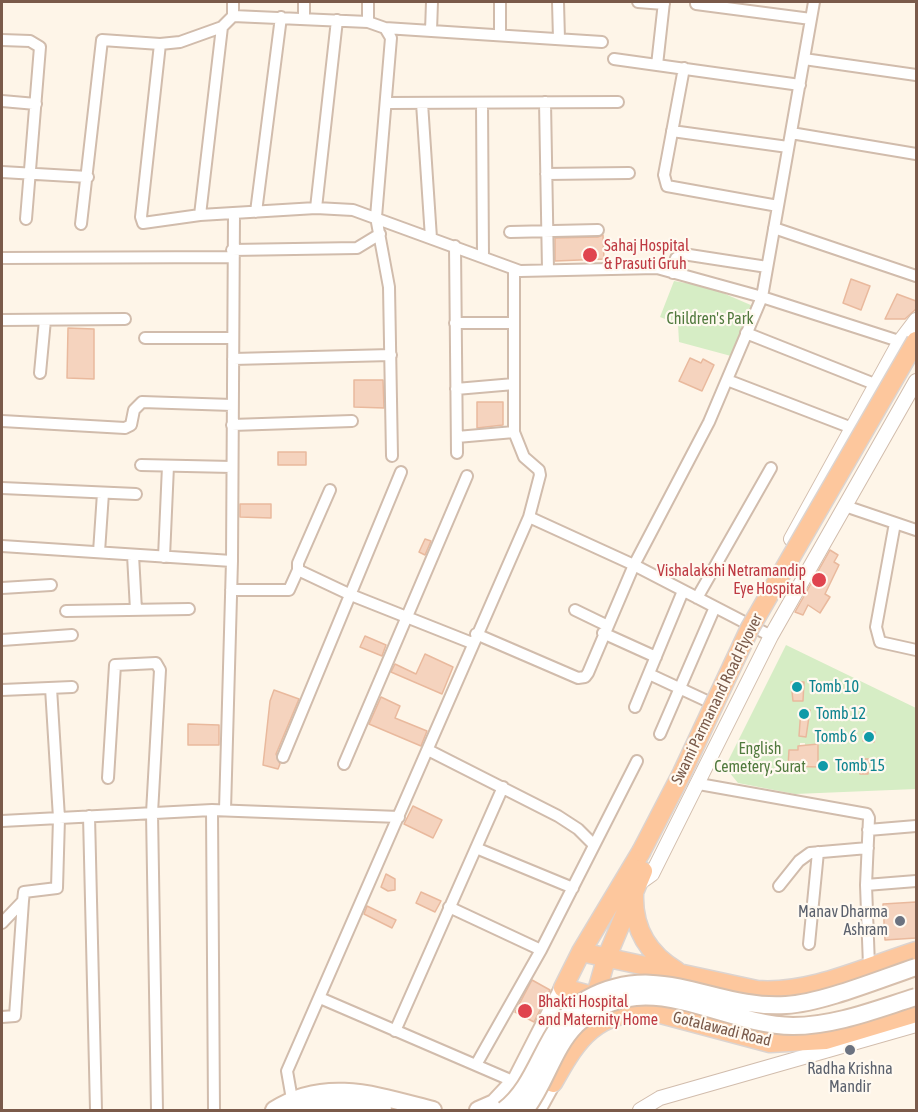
<!DOCTYPE html>
<html>
<head>
<meta charset="utf-8">
<style>
	body { margin:0 }
	#map { position:relative; width:918px; height:1112px; overflow:hidden; background:#fef5e8; font-family:"Asap Condensed",sans-serif }
	canvas { display:block }
	.frame { position:absolute; inset:0; border:3px solid #7a5a4a; pointer-events:none }
</style>
</head>
<body>
<div id="map">
<canvas width="918" height="1112"></canvas>
<div class="frame"></div>
</div>
<script>
const g = document.querySelector('canvas').getContext('2d');
g.lineJoin = 'round';
function paint(path, color) { g.fillStyle = color; g.fill(path, 'evenodd'); }
function strokePath(path, color, width, dash) { g.strokeStyle = color; g.lineWidth = width; g.lineCap = dash ? 'butt' : 'round'; g.setLineDash(dash || []); g.stroke(path); }
function drawText(font, color, halo, rows, align = 'center') {
  g.font = font + ' "Asap Condensed",sans-serif'; g.lineWidth = 4.5; g.setLineDash([]); g.textBaseline = 'middle'; g.strokeStyle = halo; g.fillStyle = color; for (const [text, x, y, turn = 0] of rows) {
    g.save(); g.translate(x, y); g.rotate((+turn || 0) * Math.PI / 180); g.textAlign = isNaN(turn) ? turn : align; if (halo) g.strokeText(text, 0, 0); g.fillText(text, 0, 0); g.restore();
  }
}
const green = new Path2D(`
	M674,281l35,6 44,19 -22,50 -52,-14 -1,-18 -18,-7z
	M786,645l130,63v81l-121,5 -57,-11 -9,-11 -1,-11zM800,743h5l-1,24 -16,-1 1,-16h11z`);
const building = new Path2D(`
	M603,235l1,24 -49,2v-23l43,-1z
	M851,279l19,7 -9,24 -18,-7z
	M897,294l19,7v8l-11,10h-20z
	M68,328l26,1v50l-27,-1z
	M690,358l11,5 2,-4 11,6 -12,26 -23,-10z
	M354,380h29l1,28 -30,-1z
	M477,402h26v23l-26,3z
	M278,452h28v13h-28z
	M240,504h31v14l-31,-1z
	M425,539l6,2 -6,14 -6,-3z
	M830,550l8,5 -4,7 5,3 -14,29 5,3 -10,16 -12,-8 -5,10 -8,-3z
	M365,636l21,9 -4,11 -22,-9z
	M425,654l28,13 -11,27 -51,-22 4,-8 21,10z
	M791,682h13l-1,19h-10z
	M274,690l25,9 -23,55 4,10 -2,5 -15,-4 7,-64z
	M381,697l19,9 -5,12 32,13 -6,15 -52,-22z
	M801,709l9,1 -4,27 -7,-1z
	M188,724l31,1v20h-31z
	M864,732h11l-1,10 -11,-1z
	M818,744v23l-30,-1 1,-16h9v-4z
	M860,759h9l-1,15h-8z
	M413,806l29,14 -9,18 -29,-14z
	M386,874l9,5v11l-7,1 -7,-4z
	M421,892l20,9 -6,11 -19,-9z
	M916,902v36l-31,2 -2,-36z
	M367,906l29,14 -4,8 -28,-14z
	M532,980l18,10 -16,32 -19,-10z`);
const minor = new Path2D(`
	M233,2v14
	M558,2l1,37
	M638,2l26,2
	M696,4l115,15
	M304,18v-16
	M368,22v-20
	M385,28l217,14
	M431,31l1,-29
	M500,35v-33
	M2,40l28,1 10,6 -14,172
	M160,44l-19,173 2,6 57,-8 116,-7 37,2 167,61 137,-3 105,29 143,46
	M614,59l186,26
	M804,59l112,16
	M657,65l7,-63
	M684,68l-20,107 3,11 111,20
	M2,101l34,3
	M545,102l3,168
	M386,103l232,-1
	M422,103l9,135
	M482,103l1,154
	M672,131l116,16
	M791,133l125,21
	M2,172l86,5
	M546,174l83,-1
	M316,208l21,-188
	M256,212l25,-195
	M200,215l22,-188 11,-11 135,6 17,6 6,10 -15,179 13,70 3,169
	M81,224l21,-184 58,4 20,-2 42,-15
	M774,228l142,48
	M510,232l88,-2
	M455,246l2,207
	M232,250l125,-2 23,-14
	M2,258l230,-1
	M514,269v163l10,25 15,13 1,5 -11,42
	M673,273l3,-15 7,-4 84,13
	M2,320l123,-1
	M455,323h59
	M746,333l131,52
	M145,338h88
	M233,359l158,-4
	M40,373l5,-53
	M727,380l125,48
	M456,389l58,-5
	M2,421l123,7 6,-3 3,-15 8,-8 90,3
	M232,425l120,-4
	M457,437l57,-5
	M141,465l91,2
	M2,488l134,6
	M330,490l-32,73v7l53,25 121,48
	M845,506l71,24
	M895,523l-19,104 4,15 36,8
	M2,546l230,15
	M99,552l4,-59
	M133,555l3,55
	M164,557l4,-91
	M2,588l49,-3
	M231,590h58l9,-20
	M697,598l74,-130
	M575,610l33,16
	M66,611l123,-2
	M603,633l53,24
	M476,634l102,44 7,-1 3,-4 46,-108 75,-143 53,-125 52,-295
	M2,640l70,-5
	M649,674l58,27
	M2,690l70,-3
	M635,707l48,-116
	M660,734l55,-127
	M428,750l130,66 20,13 16,16
	M283,757l118,-285
	M344,764l123,-288
	M108,778l7,-113 41,-2 4,7 -8,143 5,297
	M699,784l168,30 2,4 -3,67 3,81
	M212,810l2,300
	M225,810l7,-249 2,-346
	M89,816l7,294
	M2,821l210,-11 187,7
	M868,830l48,-4
	M476,848l97,40
	M866,885l50,-4
	M779,886l20,-25 11,-8 58,-5
	M449,907l92,43
	M2,923l21,-22 1,-9 33,-4 2,-70 -8,-130
	M809,944l9,-92
	M320,998l195,84
	M2,1017l13,-1 8,-115
	M395,1031l108,-244
	M477,1063l64,-113 96,-189
	M293,1105l-6,-34 242,-554 105,48 137,71`);
const tertiary = new Path2D(`
	M791,539l109,-198 16,-21
	M638,884l14,-10 119,-238 145,-255
	M640,1110l20,-12 256,-73`);
const secondary = new Path2D(`
	M274,1110c52,-33 104,-14 159,0
	M303,1110c25,-12 54,-7 80,0
	M478,1110l16,-7 16,-17
	M504,1110l11,-28 48,-94
	M537,1110l21,-38`);
const trunk = new Path2D(`
	M641,852l-60,100 -18,36 207,55 56,-3 90,-27
	M634,895c-1,34 14,59 43,76
	M581,952l176,38c54,4 108,-23 159,-39
	M595,998l11,-39 37,-88
	M553,1083c20,-36 39,-69 85,-70`);
const secondaryBridge = new Path2D(`
	M504,1110c37,-28 40,-86 83,-111 72,-40 127,11 199,6 36,-2 94,-26 130,-38
	M525,1110c20,-25 28,-62 51,-85 68,-64 142,0 217,1 42,0 84,-17 123,-29`);
const trunkBridge = new Path2D(`
	M641,852l41,-79 68,-145 166,-287`);
const markers = [
	[590,255,8,"#e0444e"],
	[819,580,8,"#e0444e"],
	[797,687,6,"#0f9aa8"],
	[804,714,6,"#0f9aa8"],
	[869,737,6,"#0f9aa8"],
	[823,766,6,"#0f9aa8"],
	[900,921,6,"#6b7280"],
	[525,1011,8,"#e0444e"],
	[850,1050,6,"#6b7280"]
];
const healthNames = [
	["Sahaj Hospital",604,246],
	["& Prasuti Gruh",604,264],
	["Vishalakshi Netramandip",806,571,"right"],
	["Eye Hospital",806,589,"right"],
	["Bhakti Hospital",538,1002],
	["and Maternity Home",538,1020]
];
const parkNames = [
	["Children's Park",710,319],
	["English",760,749],
	["Cemetery, Surat",760,767]
];
const cultureNames = [
	["Tomb 10",809,687],
	["Tomb 12",816,714],
	["Tomb 6",857,737,"right"],
	["Tomb 15",835,766]
];
const streetNames = [
	["Swami Parmanand Road Flyover",717,699,-64],
	["Gotalawadi Road",722,1029,14]
];
const worshipNames = [
	["Manav Dharma",888,912],
	["Ashram",888,930],
	["Radha Krishna",850,1069,"center"],
	["Mandir",850,1087,"center"]
];
paint(green, '#d6edc5');
paint(building, '#f5d3be');
strokePath(building, '#e9b99d', 1.5);
strokePath(minor, '#d1bcac', 14);
strokePath(tertiary, '#d1bcac', 16);
strokePath(secondary, '#d7bfac', 20);
strokePath(trunk, '#dcd4d0', 21);
strokePath(minor, '#fff', 10);
strokePath(tertiary, '#fff', 14);
strokePath(secondary, '#fff', 16);
strokePath(trunk, '#fdc79d', 18);
strokePath(secondaryBridge, '#d7bfac', 20, []);
strokePath(trunkBridge, '#dcd4d0', 21, []);
strokePath(secondaryBridge, '#fff', 16);
strokePath(trunkBridge, '#fdc79d', 18);
for (const [x, y, r, color] of markers) { const dot = new Path2D(); dot.arc(x, y, r, 0, 2 * Math.PI); g.fillStyle = color; g.fill(dot); strokePath(dot, '#fff9f0', 2); }
drawText('16px', '#be3a42', '#fff9f0', healthNames, 'left');
drawText('16px', '#517a3e', '#fff9f0', parkNames);
drawText('16px', '#0d838f', '#fff9f0', cultureNames, 'left');
drawText('16px', '#7a5a4a', '#fff9f0', streetNames);
drawText('16px', '#5b616d', '#fff9f0', worshipNames, 'right');
</script>
</body>
</html>
